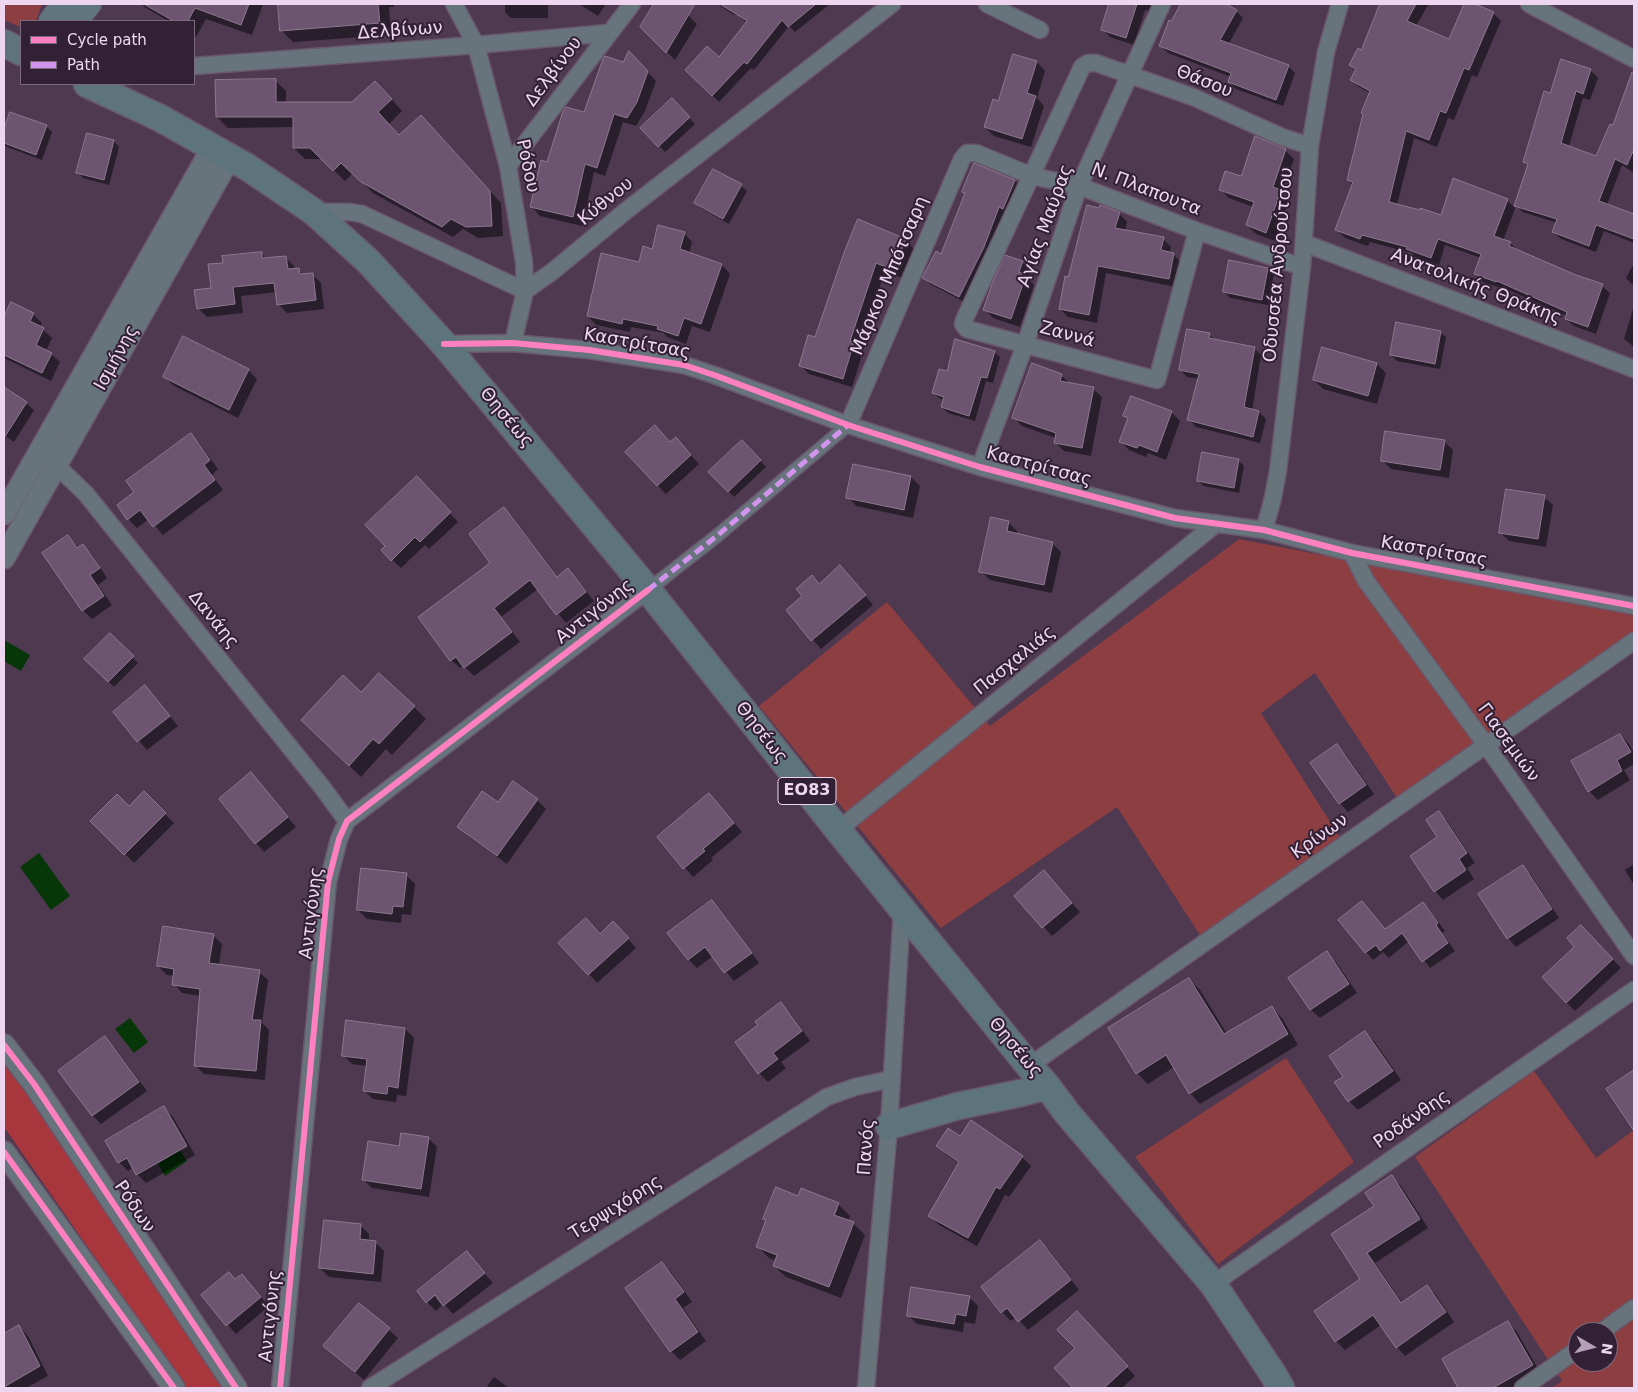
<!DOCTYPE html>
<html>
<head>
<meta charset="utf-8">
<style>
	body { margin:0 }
	#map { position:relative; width:1638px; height:1392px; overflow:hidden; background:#4e3951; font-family:"DejaVu Sans",sans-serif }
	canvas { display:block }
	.frame { position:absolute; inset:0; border:5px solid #eed6f0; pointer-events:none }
	.legend { position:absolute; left:20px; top:20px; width:175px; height:65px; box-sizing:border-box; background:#322034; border:1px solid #7d697f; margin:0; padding:6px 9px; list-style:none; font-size:15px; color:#eed6f0 }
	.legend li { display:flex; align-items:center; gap:10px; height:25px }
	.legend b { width:25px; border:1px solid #7d697f }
	.north { position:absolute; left:1568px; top:1322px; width:50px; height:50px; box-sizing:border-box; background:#322034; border:1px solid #7d697f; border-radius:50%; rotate:98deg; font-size:14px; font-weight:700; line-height:20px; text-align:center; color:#eed6f0 }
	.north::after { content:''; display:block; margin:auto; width:18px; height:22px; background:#b69fb8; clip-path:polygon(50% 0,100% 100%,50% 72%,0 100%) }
</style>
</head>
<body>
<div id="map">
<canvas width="1638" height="1392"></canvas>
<div class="frame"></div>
<ul class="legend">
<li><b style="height:6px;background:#ff80c0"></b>Cycle path</li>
<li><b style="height:6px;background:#d193ec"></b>Path</li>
</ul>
<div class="north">N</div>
</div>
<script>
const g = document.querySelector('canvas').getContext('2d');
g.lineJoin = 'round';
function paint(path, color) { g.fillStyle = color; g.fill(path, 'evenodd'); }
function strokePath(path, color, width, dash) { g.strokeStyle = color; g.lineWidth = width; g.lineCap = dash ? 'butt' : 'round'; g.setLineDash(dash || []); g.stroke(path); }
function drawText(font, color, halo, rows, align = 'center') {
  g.font = font + ' "DejaVu Sans",sans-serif'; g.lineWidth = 4; g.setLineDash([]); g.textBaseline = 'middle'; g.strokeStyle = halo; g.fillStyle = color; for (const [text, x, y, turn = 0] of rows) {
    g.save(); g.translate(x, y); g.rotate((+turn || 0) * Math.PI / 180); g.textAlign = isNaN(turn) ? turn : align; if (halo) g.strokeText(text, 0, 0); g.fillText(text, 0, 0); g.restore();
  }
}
const green = new Path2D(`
	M4,4h38l-6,17h-15v6l-17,-7z
	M1239,539l395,76v18l-237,165 -82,-125 -54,40 80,126 -141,96 -83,-128 -176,121 -182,-222 128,-104 103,124z
	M1286,1058l68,104 -136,102 -83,-107z
	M1534,1071l62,87 38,-28v258h-82l10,-7 -147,-224zM1578,1332h30v30h-30z`);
const forest = new Path2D(`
	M4,1058l30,41 191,289h-39l-182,-261z`);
const water = new Path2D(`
	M4,640l26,15 -9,16 -17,-10z
	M39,853l31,43 -19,14 -31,-43z
	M130,1018l18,24 -14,11 -19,-24z
	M180,1150l7,11 -22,15 -7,-12z`);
const shadow = new Path2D(`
	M141,4h122l-11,31 -46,-16 -10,18 -2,-1v-15h-26l-22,-13z
	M279,4h115v3h-5l2,28 -98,7 -12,-12z
	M505,4h43v14h-37l-6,-6z
	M579,4h27l-8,12z
	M655,4h14l19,11 9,9 -22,36 -34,-33z
	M717,4h24l-7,11z
	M754,4h76l-35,28 -6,-6 -35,44 -3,-2 -32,34 -33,-32 33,-11 28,-36 -7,-7z
	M1108,4h50l-3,9 -10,-3 -11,35 -24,-8 -8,-8 8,-24z
	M1182,4h42l12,7 7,7 -15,27 60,21 7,7 -12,33 -47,-17 -7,-7 2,-5 -63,-24 -7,-7z
	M1385,4h41l2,1 -12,21 33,14 16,-36h7l21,9 8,8 -24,56 -5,-2 -18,45 -6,-2 -11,29 -23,-9 -17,67 44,12 13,-38 53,21 8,8 13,-42 -4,-4 26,-67 40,-25 8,8 -8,22 -7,-2 -14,48 27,11 18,-30 12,-34 8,3v77l-12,-8 -15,40 27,10v28l-30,-12 -8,21 -35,-13 -7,-7 3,-9 -34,-11 -6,-6h-1l-13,35 7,2 8,8 57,25 27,10 8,7 -14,41 -22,-8 -8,-7 1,-3 -63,-28v1l-21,-7 -8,-8 6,-16 -36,-13 -6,20 -24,-8 -3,-4 -42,-11 -2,4 -23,-8 -8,-8 16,-45 -5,-5 22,-87 -11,-6 -8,-7 5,-9 -6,-6 12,-13z
	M1014,55l23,7 8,9 -8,27 7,8 -13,41 -37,-11 -9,-9 14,-25z
	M638,62l18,19 -11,30 -9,15 -13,-4 -18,54 -11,-4 -12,54 -42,-10 -8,-9 15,-44 38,-49z
	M275,80l11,11v12h67l33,-10 16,18 -13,13 10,12 33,-8 69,75 2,33 -25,2 -15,-9 -10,8 -80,-44 -20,-20 -8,8 -23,-22h-17l-11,-11v-21l-66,1 -11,-11z
	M672,100l23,24 -30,28 -23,-24z
	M11,113l35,13 6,6 -10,28 -35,-13 -3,-3v-11z
	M114,141l5,6 -10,38 -26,-7 -6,-6z
	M1285,150l9,9 -12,34 7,7 -14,41 -19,-7 -9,-9 6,-18 -24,-9 -9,-9z
	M1015,181l6,7 -55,115 -36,-19 -6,-7 17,-21 25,-62 -2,-2z
	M741,186l6,5 -18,33 -28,-16 -5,-5z
	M1119,213l8,9 -2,9 38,8 8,8 -1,6 3,1 8,8 -5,25 -70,-14 -9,50 -29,-6 -8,-8 9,-31z
	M684,233l8,9 -3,12 33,11 8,9 -20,58 -18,-6 -6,18 -19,-7 -3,-4 -33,-6 -1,5 -34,-7 -8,-9 65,-65z
	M905,240l9,9 -12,29 -17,-7 -26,78 4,3 -11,35 -43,-13 -9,-9 16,-26 30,-88z
	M261,253l6,6 18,-2 9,9 1,3h3l6,6 8,-1 9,9 3,26 -37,4 -9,-9 -1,-12 -36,4 2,17 -36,4 -9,-9 14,-19 13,-25z
	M1022,262l9,9 -3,8 6,6 -14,42 -27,-9 -8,-9z
	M1634,263v23l-8,-8z
	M1268,269l6,5 -6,31 -38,-7 -5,-6z
	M12,304l21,10 9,9 -2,4 12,11 -6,13 5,3 9,8 -9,19 -47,-23v-38z
	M1634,306v41l-10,-8z
	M1440,332l6,5 -6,32 -43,-8 -6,-6z
	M1209,334l7,7 38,7 7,7 -9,56 7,1 7,7 -6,24 -64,-16 -7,-8 10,-40 -12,-2 -7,-8z
	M184,338l64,32 9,9 -19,39 -64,-32 -9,-9z
	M994,352l6,5 -7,26 -7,-2 -11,40 -27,-8 -6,-6 2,-7 -5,-2 -6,-5 14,-21z
	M1377,364l9,9 -9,31 -54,-15 -9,-9z
	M1032,365l30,11 8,8 23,5 9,8 -11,59 -27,-5 -9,-9 1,-4 -34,-12 -8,-9z
	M4,388l22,15 8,7 -20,32 -10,-7z
	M1171,412l9,9 -14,39 -18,-7 -2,4 -17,-7 -9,-9 8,-21 -3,-4z
	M190,435l9,8 19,26 -6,6 11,15 -60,45 -14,-16 -12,9 -9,-9 8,-26z
	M1444,441l9,9 -4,28 -58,-9 -9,-9z
	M742,442l24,25 -32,30 -24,-25z
	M671,443l13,5 15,16 -33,30 -9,-9z
	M1238,460l6,6 -5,27 -35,-7 -6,-5z
	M854,465l57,12 9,9 -7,32 -57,-12 -8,-9z
	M425,487l33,35 -29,27 -4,-4 -24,23 -19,-18 5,-4z
	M1544,497l9,8 -7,42 -37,-6 -9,-9z
	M504,509l9,9 45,59 10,-7 26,31 -28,22 -28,-34 -37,28 19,25 -46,34 -10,-10 -4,2 -9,-8 41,-97z
	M1008,522l9,9v4l35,8 9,9 -9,41 -62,-13 -9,-9z
	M68,537l11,11 3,-3 9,9 16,24 -9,7 14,20 -20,14 -9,-9 -39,-57z
	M849,576l24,29 -52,44 -34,-39z
	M110,635l28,28 -24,24 -28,-28z
	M145,687l33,39 -31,24 -33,-38z
	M361,694l53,13 12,12 -34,36 -6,-6 -25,28 -47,-45z
	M1620,735l9,9 5,9v11l-10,6 6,10 -32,20 -9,-9z
	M1337,746l9,9 28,39 -26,18 -8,-9z
	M251,774l45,53 -32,25 -8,-9z
	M144,793l30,30 -40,40 -42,-42 37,-13z
	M709,794l33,38 -31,26 2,2 -20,17 -34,-40z
	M537,800l9,9 -39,55 -39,-28 -9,-9 39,-23z
	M1438,813l9,8 28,42 -8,5 7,11 -31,21 -8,-9z
	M1634,864v21l-9,-15z
	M1522,866l9,9 28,43 -43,29 -8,-9z
	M406,875l9,9 -4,31 -9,-1 -1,9 -34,-4 -9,-9z
	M1053,881l27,31 -28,24 -36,-40z
	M712,901l8,9 39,53 -25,18 -21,-25 -16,12 -9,-9z
	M1362,902l24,28 37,-26 7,7 15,20 -3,2 13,18 -25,17 -21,-27 -20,17 -6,-6 -10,8 -33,-39z
	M622,932l14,16 -39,35 -8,-9 11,-39z
	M213,935l9,9 -3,21 40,7 9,8 -6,43 7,7 -4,50 -61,-6 -9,-9 6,-69 -19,-3 -8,-9 1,-8 -8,-1 -9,-9z
	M1590,935l31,33 -46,43 -9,-9z
	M1327,953l9,9 21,31 -37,25 -9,-8 -21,-32z
	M1189,979l11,11 27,44 44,-27 11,11 16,27 -98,59 -10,-11 -16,-26 -26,17 -11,-11 -27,-44z
	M781,1004l9,9 20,28 -29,21 5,6 -18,14 -9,-9 1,-47z
	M405,1029l9,9 -8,58 -9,-1 -1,7 -23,-3 -9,-9 3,-24 -15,-2 -9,-9z
	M1365,1033l9,8 27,39 -43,30 -9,-9 -5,-24z
	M105,1038l9,9 33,44 -46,33 -8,-8 -33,-45z
	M1634,1071v56l-26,-37z
	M164,1108l9,9 22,38 -49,28 -9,-9 -3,-7 -6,4 -9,-9z
	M428,1138l9,9 -8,50 -57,-9 -9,-9 37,-32z
	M960,1138l62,19 9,9 -22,31 -4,-2 -28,51 -38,-21 -9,-9 29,-53 -12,-8 -9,-9z
	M1392,1177l9,9 27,42 -53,35 28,41 24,-17 9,8 18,27 -49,34 -8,-9 -16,-22 -36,25 -9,-9 26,-61 14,-73z
	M799,1197l39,7 12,12 -2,5 5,2 12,12 -24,63 -55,-21 -12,-11 2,-5 -7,-3 -12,-12zM835,1208h3l-5,13 -2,-1z
	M360,1225l9,9v8h6l9,9 -3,31 -52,-5 -9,-9z
	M1040,1242l9,8 30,40 -51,40 -12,-13 -5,4 -9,-9z
	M467,1253l26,30 -40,31 -9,-10 -8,7 -9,-9z
	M662,1263l9,9 21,30 -9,6 23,33 -26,19 -9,-9z
	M242,1275l27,31 -33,28 -34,-38 34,-16z
	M969,1297l9,9 -3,18 -11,-2 -1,10 -46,-8 -9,-9z
	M359,1304l39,34 -34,42 -39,-34z
	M1086,1322l49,54 -13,12h-47l-19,-20 21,-19z
	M1508,1323l9,9 24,42 -24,14h-57l-16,-28z
	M19,1327l9,9 20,40 -22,12h-22v-53z
	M494,1377l15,11h-23z`);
const building = new Path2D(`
	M144,4h105l-8,21 -46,-17 -7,13h-14z
	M278,4h100l2,19 -100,8z
	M654,4h41l-29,49 -26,-26z
	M720,4h96l-28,23 -6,-7 -35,44 -3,-2 -32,34 -27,-26 22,-24 12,11 28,-36z
	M1109,4h28l-11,34 -25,-8z
	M1181,4h45l11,6 -17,30 69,25 -13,35 -48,-18 3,-9 -72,-27 10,-26 2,1z
	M1380,4h36l-9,17 42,18 15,-35h11l19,8 -25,58 -5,-2 -18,45 -6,-2 -11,29 -23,-9 -17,71 31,8v-2l21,7 12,-37 55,21 -14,37 17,6 -2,4 67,29 27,9 -15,43 -23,-8 2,-7 -70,-31 -1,1 -22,-8 7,-20 -43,-15 -7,19 -25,-9 1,-2 -45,-12 -2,4 -25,-9 18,-48 -6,-2 16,-66 -2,-1 9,-22 -20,-11 6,-11 -7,-4 9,-17 3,2z
	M629,51l19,20 -11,31 -10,16 -13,-4 -17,54 -12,-4 -12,53 -43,-10 11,-47 6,2 16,-51 3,-4 18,5 19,-53 2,-3 18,6z
	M1013,54l24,7 -10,32 9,3 -14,43 -38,-12 9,-28 5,2z
	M1561,59l30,10 -8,25 -7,-3 -15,52 35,13 14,-32 3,1 19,-53 2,1v76l-7,16 -12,-6 -16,42 35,13v25l-38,-14 -7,21 -37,-14 5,-13 -43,-13 14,-42 -5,-2 21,-71 6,2z
	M276,79v23h76l23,-21 17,18 -14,13 21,23 22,-20 69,76 2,35 -26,1 -15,-8 -9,8 -81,-45 -20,-19 -8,8 -23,-23h-17v-31h-77l-1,-37z
	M672,98l18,19 -32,30 -18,-19z
	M10,112l37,13 -11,30 -32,-12v-14z
	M87,133l27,7 -10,40 -28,-7z
	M1255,136l31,13 -13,38 8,3 -15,43 -20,-8 8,-23 -35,-12 6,-19 16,5z
	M974,163l41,17 -12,29 -4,-2 -15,40 -25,50 -37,-19 14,-27 5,3 24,-61 -3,-1z
	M713,169l29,15 -19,35 -29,-16z
	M1087,205l12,3 1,-3 20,7 -5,16 49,9 -3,13 13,3 -5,26 -71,-13 -9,49 -30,-6 6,-33 3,1z
	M858,219l48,20 -12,29h-6l-12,-5 -26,78 4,1 -11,37 -44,-13 9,-31 7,2 30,-87z
	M658,225l27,7 -5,17 42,15 -21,60 -17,-6 -6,18 -21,-7 1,-3 -35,-7 -1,5 -35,-8 14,-63 38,9 4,-16 9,3z
	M262,252v6l24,-2 2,13 11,-1 1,6 13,-1 3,27 -39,5 -3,-22 -41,4 2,17 -38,5 -3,-19 17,-2 -3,-24 15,-1 -1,-7z
	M1005,255l18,6 -4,11 7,3 -15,44 -28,-9 9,-26z
	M1229,260l39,8 -6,32 -39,-8z
	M11,302l23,11 -4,8 14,7 -8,17 16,8 -10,20 -38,-18v-38z
	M1396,322l45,9 -6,33 -45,-9z
	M1187,329l23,4 -1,5 46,9 -11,60 15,4 -6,26 -66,-17 12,-46 -20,-4z
	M183,336l66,33 -20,41 -66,-33z
	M955,339l40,12 -8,27 -6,-1 -12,39 -28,-9 3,-10 -12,-4 7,-24 8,2z
	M1322,347l55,16 -9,33 -55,-16z
	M1032,363l30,11 -2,7 34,6 -12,61 -28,-5 2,-10 -44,-15z
	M4,387l23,15 -23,36z
	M1131,396l41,15 -15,41 -18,-7 -2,3 -18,-6 9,-24 -5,-2z
	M655,425l15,17 6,-5 15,18 -34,31 -32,-34z
	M1385,431l60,9 -5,30 -59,-9z
	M191,433l19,27 -6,5 11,15 -62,47 -13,-17 -13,10 -10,-15 17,-13 -8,-11z
	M742,440l19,20 -33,32 -20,-20z
	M1202,452l37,7 -5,29 -37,-7z
	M853,464l58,12 -7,34 -58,-12z
	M417,476l34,36 -31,30 -5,-5 -24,24 -10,-11 4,-4 -20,-21z
	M1506,489l39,6 -7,44 -39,-6z
	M504,507l53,70 11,-9 18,24 -30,23 -26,-35 -36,28 18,24 -48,36 -8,-11 -6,4 -32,-44 72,-54 -21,-29z
	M991,517l18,4 -2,10 46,11 -9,43 -65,-13z
	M68,535l9,13 6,-4 17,24 -10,7 14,21 -22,15 -40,-58z
	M840,565l26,30 -55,46 -25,-31 16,-14 -6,-7 16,-14 7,9z
	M110,633l24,23 -26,26 -24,-23z
	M379,673l36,33 -36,38 -6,-5 -24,27 -48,-46 42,-45 18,17z
	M145,685l25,31 -33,26 -24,-30z
	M1620,734l11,18 -14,8 5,11 -34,21 -17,-31z
	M1337,744l29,41 -27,19 -29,-41z
	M251,772l37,45 -33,27 -36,-45z
	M513,781l25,18 -41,57 -40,-29 25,-36 16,11z
	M144,791l22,22 -42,42 -34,-34 27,-27 12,12z
	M709,793l25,30 -31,26 2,2 -22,18 -26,-32z
	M1439,811l28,42 -8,6 7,11 -32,22 -24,-36 27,-19 -11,-17z
	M1523,865l29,44 -45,30 -29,-45z
	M361,868l46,5 -4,34 -10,-1 -1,8 -35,-4z
	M1044,870l28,33 -30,25 -28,-32z
	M712,900l40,53 -28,20 -19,-26 -17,13 -21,-27z
	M1362,901l23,28 38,-27 15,21 -2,2 12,18 -26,19 -20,-29 -22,18 -4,-6 -11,8 -27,-33z
	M586,918l14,16 13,-13 16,17 -41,37 -30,-32z
	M1581,925l32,34 -47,44 -24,-26 32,-30 -7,-9z
	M163,926l51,8 -5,29 51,7 -8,50h9l-5,51 -62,-5 6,-77 -28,-4 2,-16 -17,-3z
	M1327,951l22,33 -39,26 -22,-32z
	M1189,978l35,56 48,-28 16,28 -99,60 -23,-39 -30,19 -28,-46z
	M781,1002l21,29 -29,22 5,6 -20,15 -23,-32 23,-17 -3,-3z
	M346,1020l59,8 -7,60 -10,-2 -1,8 -24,-3 4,-32 -25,-3z
	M1365,1031l28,40 -45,31 -14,-20 9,-5 -14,-21z
	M105,1036l34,46 -47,34 -34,-45z
	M1634,1070v61l-28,-42z
	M164,1106l23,40 -51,29 -9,-17 -9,5 -13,-22z
	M971,1120l52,36 -23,33 -4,-2 -28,51 -40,-22 31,-54 -23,-16 12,-18 12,8z
	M401,1133l28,4 -8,52 -59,-9 6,-39 31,5z
	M1392,1175l28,44 -53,34 34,50 26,-18 19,27 -50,36 -23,-33 -38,27 -21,-31 46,-32 -29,-45 43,-28 -9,-13z
	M776,1187l22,9 3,-8 38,15 -5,12 20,7 -25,65 -56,-21 4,-11 -21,-8 10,-27 -3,-1z
	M324,1220l37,4 -1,15 16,2 -3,33 -54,-6z
	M1040,1240l31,40 -53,42 -11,-14 -6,5 -20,-26z
	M467,1251l18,22 -42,33 -8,-11 -9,8 -9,-12z
	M662,1262l22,30 -9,7 23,33 -28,20 -45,-64z
	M229,1272l6,7 7,-5 19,23 -35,29 -25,-31z
	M911,1287l59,9 -4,20 -10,-2 -2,10 -47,-8z
	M359,1303l31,25 -35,44 -32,-26z
	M1077,1311l51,55 -24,22h-31l-19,-20 21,-20 -18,-18z
	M1508,1321l25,44 -40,23h-35l-16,-29z
	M19,1325l21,41 -36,21v-53z`);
const pedestrian = new Path2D(`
	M648,590l70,-55 130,-110`);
const minor = new Path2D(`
	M454,4l22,41 32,121 16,96 1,29 -12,52
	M987,4l53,26
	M1529,4l105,55
	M194,66l282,-21 132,-12
	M508,166l124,-162
	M314,212h36l12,2 163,77 28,-20 74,-61 265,-206
	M1197,231l-40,149 -190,-51 -4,-5 2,-6 117,-251 6,-4h8l97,34 89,40 28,9
	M1304,243l330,126
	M444,344l69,-1 76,7 95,15 30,10 134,50 132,42 195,51 89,12 88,23 282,53
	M848,425l114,-266 5,-6h9l56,23 47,10 118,45 105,36
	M48,460l8,5 30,29 236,293 25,34
	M980,467l45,-122 54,-159 83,-182
	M1264,530l8,-28 6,-31 24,-204 8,-121 16,-94 14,-48
	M1352,553l14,28 120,164 148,211
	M838,830l379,-307
	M1029,1066l605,-425
	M1213,1284l421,-294
	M1601,1332l33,-24
	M280,1388l48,-506 11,-43 8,-18 301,-231
	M370,1388l457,-291 28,-10 36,-8
	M866,1388l23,-262 13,-217
	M1523,1388l55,-39`);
const tertiary = new Path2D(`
	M4,514l209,-367
	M4,558l226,-401
	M4,1045l30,39 202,304
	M4,1152l170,236`);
const secondary = new Path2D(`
	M51,21l13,-17
	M75,21l14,-17`);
const primary = new Path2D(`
	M4,43l17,9
	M87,84l73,34 87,49 67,45 55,50 75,82 204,246 190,240 191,236 18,20 20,27 146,171 60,90 8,14
	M889,1126l69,-20 63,-13 26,-7`);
const quiet = new Path2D(`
	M648,590l70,-55 130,-110`);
const cycleway = new Path2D(`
	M444,344l69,-1 76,7 95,15 30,10 134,50 132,42 195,51 89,12 88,23 282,53
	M4,1045l30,39 202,304
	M4,1152l170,236
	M280,1388l48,-506 11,-43 8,-18 301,-231`);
const shields = [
	[807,791,58]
];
const shieldNames = [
	["ΕΟ83",807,791]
];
const streetNames = [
	["Δελβίνων",400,31,-4],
	["Δελβίνου",554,72,-53],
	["Θάσου",1204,82,22],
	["Ρόδου",527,166,78],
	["Ν. Πλαπουτα",1146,190,21],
	["Κύθνου",606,202,-39],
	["Αγίας Μαύρας",1046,226,-70],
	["Οδυσσέα Ανδρούτσου",1279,265,-85],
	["Μάρκου Μπότσαρη",890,276,-67],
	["Ανατολικής Θράκης",1476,287,21],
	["Ζαννά",1067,335,15],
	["Καστρίτσας",637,344,10],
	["Ισμήνης",117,358,-61],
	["Θησέως",506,418,50],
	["Καστρίτσας",1039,467,15],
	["Καστρίτσας",1434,552,10],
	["Αντιγόνης",595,612,-38],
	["Δανάης",213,620,51],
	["Πασχαλιάς",1015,661,-39],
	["Θησέως",761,733,52],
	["Γιασεμιών",1508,743,54],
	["Κρίνων",1320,837,-35],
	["Αντιγόνης",312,913,-83],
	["Θησέως",1015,1048,50],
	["Ροδάνθης",1412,1120,-35],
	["Πανός",867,1147,-86],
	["Ρόδων",134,1207,56],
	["Τερψιχόρης",616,1208,-32],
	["Αντιγόνης",271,1316,-84]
];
paint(green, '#8d3e41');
paint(forest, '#a7373d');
paint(water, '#073609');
paint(shadow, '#0007');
paint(building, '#6d5471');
strokePath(building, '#8c798e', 1);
strokePath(pedestrian, '#69576c', 15);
strokePath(minor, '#69576c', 19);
strokePath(tertiary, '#69576c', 24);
strokePath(secondary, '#69576c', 26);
strokePath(primary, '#69576c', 29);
strokePath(pedestrian, '#68747c', 12);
strokePath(minor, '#68747c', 16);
strokePath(tertiary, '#68747c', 21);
strokePath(secondary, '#60767f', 24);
strokePath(primary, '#5e747c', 26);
strokePath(quiet, '#d193ec', 5, [10, 5]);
strokePath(cycleway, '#ff80c0', 6);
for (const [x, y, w] of shields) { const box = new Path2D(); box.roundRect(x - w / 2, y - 13.5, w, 27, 4); g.fillStyle = '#322034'; g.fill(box); strokePath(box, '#eed6f0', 1); }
drawText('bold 16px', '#eed6f0', null, shieldNames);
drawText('18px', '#eed6f0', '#322034', streetNames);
</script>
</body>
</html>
